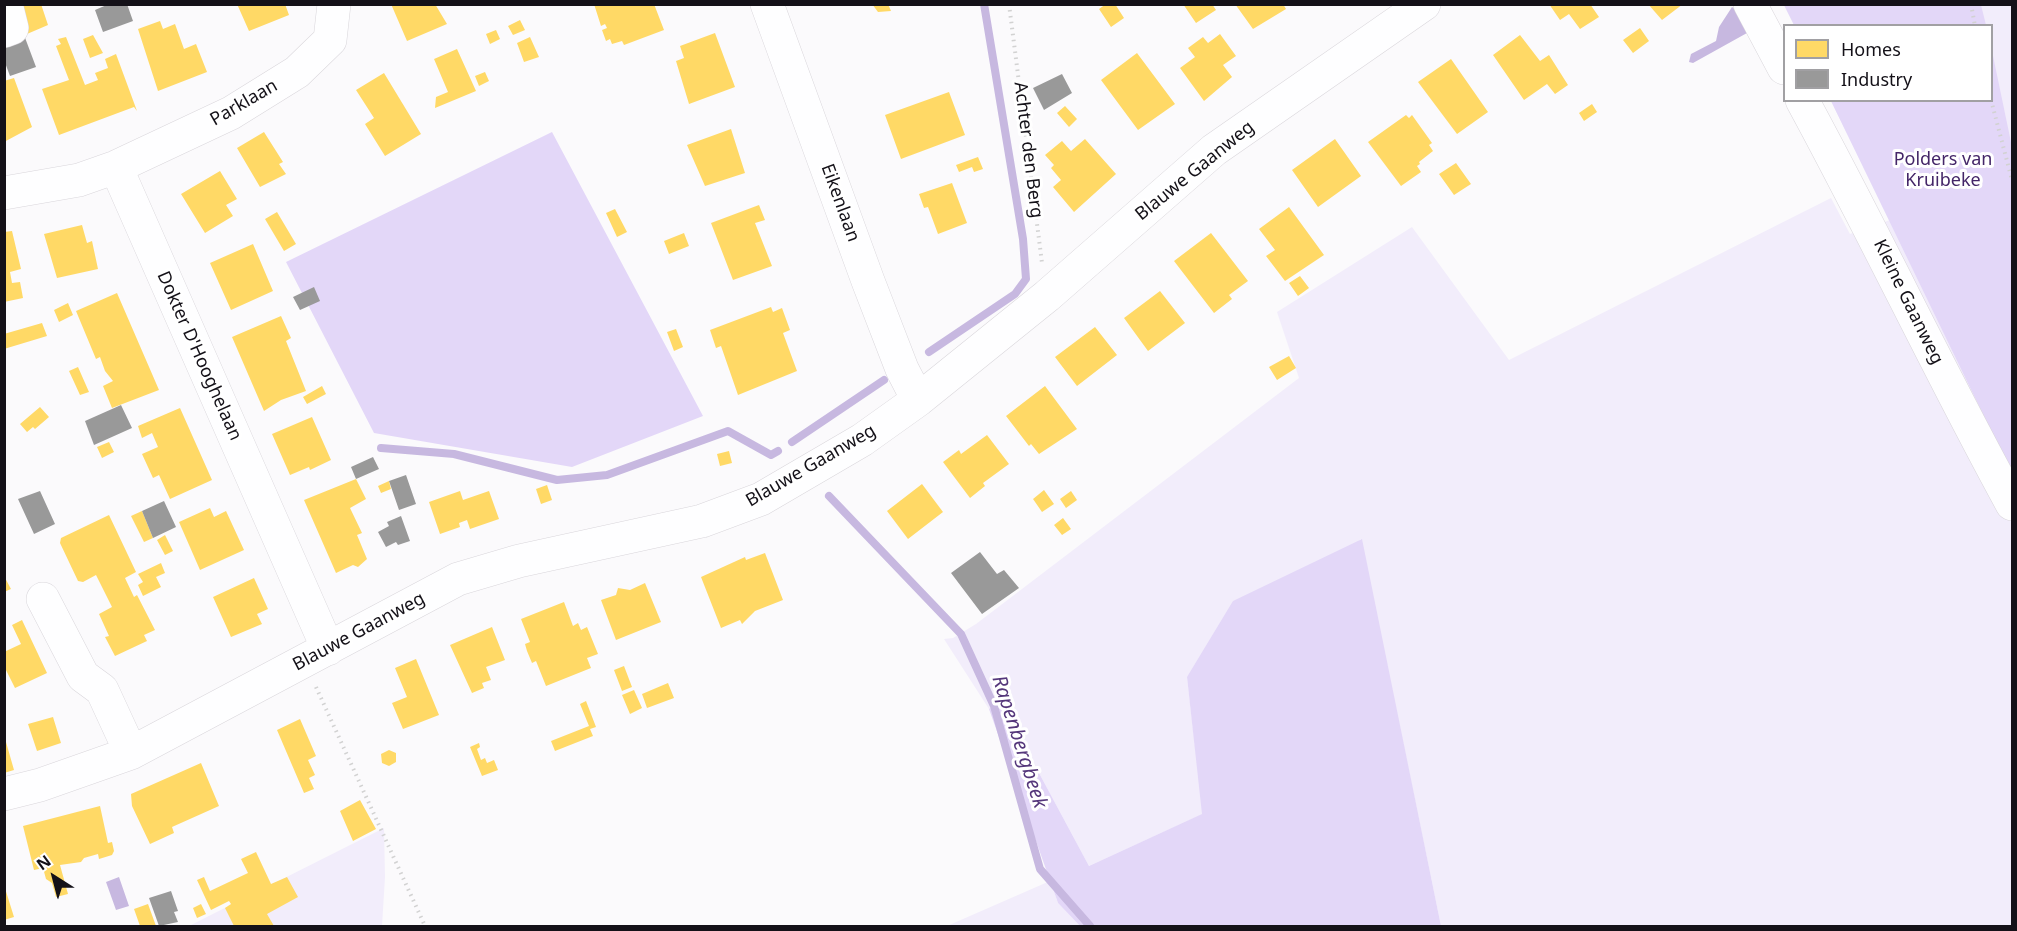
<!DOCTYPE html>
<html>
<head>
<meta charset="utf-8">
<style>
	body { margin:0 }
	#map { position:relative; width:2017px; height:931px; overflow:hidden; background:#fbfafc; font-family:"Noto Sans",sans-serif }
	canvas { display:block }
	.frame { position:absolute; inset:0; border:6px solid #141118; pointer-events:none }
	.legend { position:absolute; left:1783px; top:24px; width:210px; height:78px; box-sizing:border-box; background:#fff; border:2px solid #a1a0a3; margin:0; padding:8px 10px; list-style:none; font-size:18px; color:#141118 }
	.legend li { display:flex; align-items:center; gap:12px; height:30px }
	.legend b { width:30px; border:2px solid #a1a0a3 }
	.north { position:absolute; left:24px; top:847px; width:60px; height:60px; -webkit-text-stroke:4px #fff; paint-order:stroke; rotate:324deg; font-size:16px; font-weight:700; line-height:24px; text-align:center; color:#141118 }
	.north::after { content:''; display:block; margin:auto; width:21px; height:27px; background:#141118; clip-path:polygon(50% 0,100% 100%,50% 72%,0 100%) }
</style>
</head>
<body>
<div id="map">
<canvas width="2017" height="931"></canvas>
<div class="frame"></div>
<ul class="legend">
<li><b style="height:16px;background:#ffd966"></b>Homes</li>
<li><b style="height:16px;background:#999"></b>Industry</li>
</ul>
<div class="north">N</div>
</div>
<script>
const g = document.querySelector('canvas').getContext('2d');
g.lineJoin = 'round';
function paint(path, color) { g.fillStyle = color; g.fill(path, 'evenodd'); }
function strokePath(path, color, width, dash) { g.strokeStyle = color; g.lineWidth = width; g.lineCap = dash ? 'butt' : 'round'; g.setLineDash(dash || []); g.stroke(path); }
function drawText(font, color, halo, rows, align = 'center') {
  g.font = font + ' "Noto Sans",sans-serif'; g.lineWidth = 6; g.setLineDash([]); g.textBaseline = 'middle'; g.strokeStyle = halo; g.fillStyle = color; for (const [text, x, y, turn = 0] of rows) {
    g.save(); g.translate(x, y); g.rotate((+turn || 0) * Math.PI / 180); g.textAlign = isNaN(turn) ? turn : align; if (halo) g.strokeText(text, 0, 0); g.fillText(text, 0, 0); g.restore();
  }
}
const green = new Path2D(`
	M1784,5h228v921h-571l-80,-387 -174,138 16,137 -114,52 -65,-121 -19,-49 -16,13 -45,-70 9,-1 23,-14 323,-246 -22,-66 135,-85 97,133 322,-162 19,36 40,-14 -59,-119 161,-1v-74l-198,-1z
	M384,828l1,49 -3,49h-193z
	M1050,881l8,22 22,23h-133z`);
const forest = new Path2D(`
	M1784,5h197l5,20h-192z
	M1992,51l20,96v327l-181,-373 161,-1z
	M552,132l151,284 -131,51 -198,-34 -88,-171z
	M1362,539l79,387h-361l-22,-23 -69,-194 16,-13 19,49 65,121 113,-52 -15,-137 46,-76z`);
const water = new Path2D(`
	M1732,7l5,4 10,22 -54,30 -4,-1 2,-8 25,-13 3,-14z
	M119,877l10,29 -13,4 -10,-28z`);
const homes = new Path2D(`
	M17,4h24l7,21 -21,9z
	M237,4h48l4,11 -40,16z
	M391,4h44l12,20 -40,17z
	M594,4h60l10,26 -40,15 -2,-4 -10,3 -2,-5 -4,2 -4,-11 5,-2 -2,-4 -4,2z
	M872,4h16l3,7 -13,1z
	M1106,4h9l9,14 -13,9 -12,-18z
	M1183,4h29l4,6 -20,13z
	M1235,4h48l3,5 -33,20z
	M1549,4h41l9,13 -19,12 -11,-15 -9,6z
	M1648,4h35l-21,16z
	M520,20l5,10 -12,5 -5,-9z
	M160,21l3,8 12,-5 9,25 12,-5 11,28 -49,19 -20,-62z
	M1640,28l9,13 -16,12 -10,-13z
	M496,30l4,9 -10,5 -4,-10z
	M715,33l20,54 -46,17 -13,-43 8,-3 -4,-12z
	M1220,34l16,22 -13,9 9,12 -28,24 -24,-33 15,-11 -7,-9 15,-11 5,6z
	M93,35l10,18 -13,5 -7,-19z
	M1520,35l20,26 9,-6 19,30 -13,9 -8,-10 -23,16 -31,-45z
	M66,37l19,48 13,-5 -3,-7 13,-5 -3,-9 11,-5 21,57 -3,-4 -75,28 -17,-46 27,-9 -13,-34 5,-2 -3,-5z
	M530,37l9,20 -15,5 -7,-19z
	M457,49l19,42 -41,17 1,-11 12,-5 -14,-33z
	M1137,53l38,51 -37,26 -37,-50z
	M1451,59l37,53 -31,22 -39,-52z
	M485,72l4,9 -10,5 -4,-10z
	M384,73l37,61 -36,22 -20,-32 9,-6 -18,-28z
	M14,78l18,49 -28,15v-61z
	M949,92l16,43 -64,24 -16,-44z
	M1592,104l5,8 -13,9 -5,-8z
	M1065,106l12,13 -8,8 -12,-14z
	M1406,115l3,3 3,-3 20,28 -3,2 4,6 -14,11 1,2 -3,2 4,6 -20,14 -33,-44z
	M731,129l14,44 -40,13 -18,-41z
	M264,132l19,30 -4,2 7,10 -26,13 -23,-39z
	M1085,139l31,35 -42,38 -21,-25 8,-7 -10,-12 3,-3 -9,-10 17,-14 9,10z
	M1335,139l26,37 -43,31 -26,-37z
	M978,157l5,12 -9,3 -2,-5 -13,5 -3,-7z
	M1456,163l15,21 -17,11 -15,-21z
	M220,171l17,28 -11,6 7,11 -28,17 -24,-39z
	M952,183l15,40 -29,11 -10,-27 -4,1 -5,-14z
	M759,205l6,15 -10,3 17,43 -39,14 -22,-57z
	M1289,207l35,48 -39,26 -19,-25 9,-6 -16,-21z
	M615,209l12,23 -10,5 -11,-24z
	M277,212l19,32 -12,7 -19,-32z
	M82,225l5,18 5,-2 6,28 -41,9 -13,-44z
	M12,231l9,38 -11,3 2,11 8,-1 3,16 -19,4v-70z
	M684,233l5,13 -20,8 -5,-13z
	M1211,233l37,48 -19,14 3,4 -18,14 -40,-52z
	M253,244l20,47 -42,19 -21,-47z
	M1300,276l9,12 -11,8 -9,-13z
	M1160,291l25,32 -37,28 -24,-33z
	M117,293l42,97 -47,18 -9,-22 10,-5 -8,-10 -5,-14 -4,2 -20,-48z
	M68,303l5,12 -14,7 -5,-12z
	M771,307l2,5 9,-4 8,22 -7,3 14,38 -59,24 -17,-49 -5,2 -6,-18z
	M281,316l10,22 -5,3 20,50 -25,9 -17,11 -32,-74z
	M42,323l5,13 -43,13v-15z
	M1095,327l22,28 -40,31 -22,-29z
	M676,329l7,18 -9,4 -7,-19z
	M1289,356l7,12 -19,12 -8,-13z
	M78,367l11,25 -9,3 -11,-24z
	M322,386l4,8 -19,10 -4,-7z
	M1045,386l32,43 -38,25 -8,-10 -2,2 -23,-30z
	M40,407l9,10 -14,12 -2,-2 -6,5 -7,-8z
	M180,408l32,72 -42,19 -11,-24 -6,3 -11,-24 16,-7 -6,-14 -10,5 -4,-12z
	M312,417l19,43 -21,10 -1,-3 -19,8 -18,-41z
	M987,435l22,29 -26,19 2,3 -15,12 -27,-36 16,-12 2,4z
	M109,442l5,10 -12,6 -5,-11z
	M729,451l3,12 -12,3 -3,-12z
	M356,479l10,20 -16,9 12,25 -5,2 10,24 -9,8 -5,-2 -17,8 -32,-73z
	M389,481l2,8 -10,4 -3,-7z
	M922,484l21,28 -35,27 -21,-28z
	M547,485l5,15 -11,4 -5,-15z
	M1044,490l10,14 -12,8 -9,-13z
	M460,491l3,9 26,-9 10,28 -29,10 -3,-9 -8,3 1,4 -20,7 -11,-32z
	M1071,491l6,9 -11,8 -6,-9z
	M210,508l4,9 12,-6 18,39 -44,20 -21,-48z
	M142,511l11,27 -9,4 -13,-26z
	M109,515l27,57 -11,6 9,19 3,-2 18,35 -11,5 3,6 -32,15 -10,-19 4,-1 -10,-22 13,-7 -16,-32 -13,7 -5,-1 -18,-38 1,-5z
	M1063,518l8,11 -9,6 -8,-10z
	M165,535l8,16 -8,4 -8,-15z
	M765,553l18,47 -28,11 -13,13 -2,-4 -19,8 -20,-51 44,-20 1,3z
	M161,563l4,10 -9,4 5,10 -18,9 -5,-11 5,-3 -5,-8z
	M4,576l7,13 -7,3z
	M254,578l14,31 -11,5 5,10 -31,13 -18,-40z
	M645,583l16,39 -45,18 -15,-40 15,-5 2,-7 12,2z
	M564,602l9,24 5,-3 3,7 6,-3 11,27 -11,4 4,10 -45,18 -10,-25 -4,2 -5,-12 -2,-7 5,-2 -9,-23z
	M22,620l25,53 -32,15 -11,-22v-14l17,-8 -9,-19z
	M492,627l13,33 -19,7 5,13 -9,3 2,5 -12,5 -22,-48z
	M416,659l23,56 -36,14 -11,-26 15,-6 -12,-29z
	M624,666l8,21 -10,4 -8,-21z
	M668,683l6,15 -27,10 -5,-14z
	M634,690l8,18 -12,6 -8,-19z
	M586,701l10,26 -6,2 3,7 -38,15 -4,-10 38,-15 -9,-22z
	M53,717l8,26 -24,8 -9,-27z
	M300,719l16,37 -8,4 7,15 -6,3 5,11 -10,4 -27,-63z
	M4,735l10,35 -10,3z
	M479,743l1,4 -3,2 4,11 4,-2 2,5 7,-3 4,10 -16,6 -12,-29z
	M389,750l7,3v9l-7,4 -7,-3 -1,-9z
	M201,763l18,43 -47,21 2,6 -24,11 -18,-38 -1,-12z
	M360,800l16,29 -23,12 -13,-30z
	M100,806l8,37 4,-1 2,9 -2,4 -13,4 -1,-5 -14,4 -3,4 -21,3 8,29 -12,3 -4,-14 -6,-4 -3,-11 -9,2 -11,-44z
	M256,852l15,32 16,-7 11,20 -31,17 7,12h-40l-9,-18 6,-4 -2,-3 -18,9 -14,-30 7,-3 6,14 38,-18 -7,-14z
	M4,885l10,32 -10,3z
	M148,904l8,22h-16l-6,-17z
	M201,904l5,10 -9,4 -4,-10z`);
const industry = new Path2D(`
	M109,4h18l6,17 -30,11 -8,-22z
	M24,35l12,32 -26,9 -6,-16v-18z
	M1062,74l10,19 -28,17 -11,-22z
	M314,287l6,14 -20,9 -7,-13z
	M121,405l11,23 -38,17 -9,-24z
	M373,457l6,12 -23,10 -5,-12z
	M406,475l10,29 -17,6 -10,-29z
	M40,491l15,33 -21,10 -16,-35z
	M164,501l12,26 -23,11 -11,-27z
	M401,516l9,25 -12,4 -2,-3 -10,5 -8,-15 11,-6 -2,-4z
	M980,552l17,22 7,-4 15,18 -37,26 -31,-41z
	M171,891l7,20 -4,1 4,10 -19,4 -10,-28z`);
const stream = new Path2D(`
	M929,352l86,-58 11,-15 -3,-40 -39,-235
	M792,442l92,-62
	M381,448l73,6 103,26 50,-5 121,-44 43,24 7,-4
	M829,496l132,138 33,72 46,163 50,57`);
const path = new Path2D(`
	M1009,4l33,259
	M1971,4l4,22
	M1991,100l21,80
	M316,687l109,239`);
const minor = new Path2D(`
	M767,4l101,277 34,88 16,31
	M1750,4l34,64
	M4,31l8,-3 -6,-24
	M1802,100c73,134 137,271 210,404
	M116,167l212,482
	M4,193l75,-13 37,-13 115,-54 66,-41 33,-32 4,-36
	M43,599l40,77 19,14 29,63
	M4,794l36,-9 91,-32 327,-174 61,-18 183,-40 59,-22 101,-59 56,-40 129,-104 167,-146 210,-146`);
const streetNames = [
	["Parklaan",244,103,-30],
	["Achter den Berg",1028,150,83],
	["Blauwe Gaanweg",1195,171,-39],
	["Eikenlaan",840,203,70],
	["Kleine Gaanweg",1908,302,64],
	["Dokter D'Hooghelaan",199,356,66],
	["Blauwe Gaanweg",811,466,-30],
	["Blauwe Gaanweg",359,632,-28]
];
const parkNames = [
	["Polders van",1943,160],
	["Kruibeke",1943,181]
];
const waterNames = [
	["Rapenbergbeek",1019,742,72]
];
paint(green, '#f2edfb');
paint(forest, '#e3d7f8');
paint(water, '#c7b8e0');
paint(homes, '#ffd966');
paint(industry, '#999');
strokePath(stream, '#c7b8e0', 8);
strokePath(minor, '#d9d6db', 34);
strokePath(path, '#d2d2d2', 4, [1.5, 4.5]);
strokePath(minor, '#fefeff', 33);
drawText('18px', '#141118', '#fff', streetNames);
drawText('18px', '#442668', '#fff', parkNames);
drawText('italic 20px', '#55377b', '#fff', waterNames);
</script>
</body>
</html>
